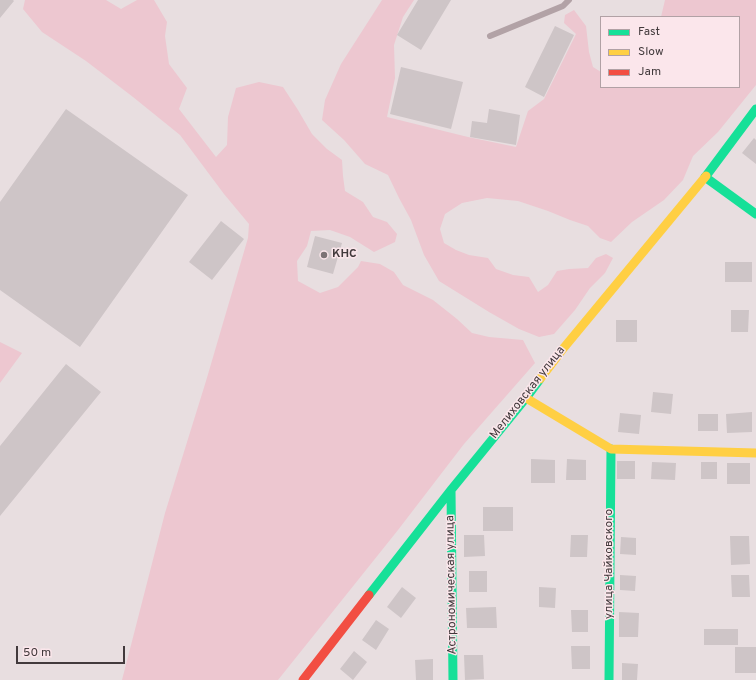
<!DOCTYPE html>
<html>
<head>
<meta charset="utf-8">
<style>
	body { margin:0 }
	#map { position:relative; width:756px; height:680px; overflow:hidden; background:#e8dee0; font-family:Overpass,sans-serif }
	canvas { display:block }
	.legend { position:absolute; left:600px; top:16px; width:140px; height:72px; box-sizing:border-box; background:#fbe6eb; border:1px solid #b1a1a5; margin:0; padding:5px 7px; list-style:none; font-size:12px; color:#423a3c }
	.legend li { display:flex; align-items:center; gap:8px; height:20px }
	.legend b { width:20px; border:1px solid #b1a1a5 }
	.scale { position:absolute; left:16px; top:646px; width:109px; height:18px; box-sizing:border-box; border:2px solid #423a3c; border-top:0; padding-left:5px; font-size:12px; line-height:14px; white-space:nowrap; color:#423a3c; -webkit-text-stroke:3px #fbe6eb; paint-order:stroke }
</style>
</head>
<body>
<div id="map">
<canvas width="756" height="680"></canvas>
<ul class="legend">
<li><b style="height:5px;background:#16e098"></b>Fast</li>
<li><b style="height:5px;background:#ffcf43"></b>Slow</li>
<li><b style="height:5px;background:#f24e42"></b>Jam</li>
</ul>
<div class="scale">50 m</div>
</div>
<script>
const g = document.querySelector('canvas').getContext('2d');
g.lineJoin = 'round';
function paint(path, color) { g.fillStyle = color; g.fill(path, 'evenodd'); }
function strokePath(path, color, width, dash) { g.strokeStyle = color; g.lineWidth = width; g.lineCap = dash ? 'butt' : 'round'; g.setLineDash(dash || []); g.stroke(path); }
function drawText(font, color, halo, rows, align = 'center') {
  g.font = font + ' Overpass,sans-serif'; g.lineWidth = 3; g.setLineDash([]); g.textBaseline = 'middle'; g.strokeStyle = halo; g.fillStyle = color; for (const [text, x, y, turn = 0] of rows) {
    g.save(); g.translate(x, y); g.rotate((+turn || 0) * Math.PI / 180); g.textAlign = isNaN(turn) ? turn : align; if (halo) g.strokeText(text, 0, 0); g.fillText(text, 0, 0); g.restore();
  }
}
const green = new Path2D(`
	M25,0h81l15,9 16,-9h17l13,22 -2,14 4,28 18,24 -8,21 37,48 11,-12 1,-28 8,-29 23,-6 24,5 15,23 14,24 15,15 15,11 1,16 2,15 18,11 10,15 14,5 10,12 -2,8 -21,10 -24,-15 -20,-7 -19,1 -4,15 -10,15 1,20 22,12 18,-6 20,-20 3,-6 19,3 14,8 9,13 30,15 24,19 15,14 17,4 34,3 12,23 -71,81 -66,86 -120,150h-156l43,-167 41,-132 42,-143 1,-14 -25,-30 -44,-59 -47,-38 -47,-36 -44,-29 -19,-23z
	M382,0h32l-11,17 -9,28 1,33 -8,39 81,20 48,10 12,-36 16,-12 32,-65 -12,-11 1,-8 9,-5 12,16 3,26 4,15 8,5v15h138v-70h-78l4,-17h91v85l-38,47 -25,24 -10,24 -19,20 -32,22 -21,20 -11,-4 -12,-12 -18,-6 -22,-9 -30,-10 -31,-3 -25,5 -17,11 -5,15 4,14 12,7 13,5 19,3 8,11 17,6 16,2 9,15 10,-7 9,-14 12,-2 19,-1 8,-10 10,-4 7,4 -8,15 -15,15 -15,22 -21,24 -15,3 -20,-8 -30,-17 -50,-31 -15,-26 -13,-35 -12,-22 -11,-23 -23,-11 -21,-24 -22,-20 3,-20 16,-36z
	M0,342l22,11 -22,30z`);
const building = new Path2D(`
	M0,0h13l1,1 -14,17z
	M418,0h33l-30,50 -24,-15z
	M555,26l19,9 -30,62 -19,-10z
	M401,67l62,15 -12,47 -61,-15z
	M66,109l122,86 -108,152 -80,-57v-88z
	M489,109l31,6 -4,30 -46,-8 2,-16 15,2z
	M754,138l2,2v24l-14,-11z
	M221,221l23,18 -32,41 -23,-18z
	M315,236l27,7 -9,31 -26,-7z
	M725,262h27v20h-27z
	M731,310h18l-1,22h-17z
	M616,320h21v22h-21z
	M66,364l35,28 -101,124v-70z
	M653,392l20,2 -2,20 -20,-2z
	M752,412v20l-25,1 -1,-19z
	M620,413l21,2 -2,19 -21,-2z
	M698,414h20v17h-20z
	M531,459l24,1v23h-24z
	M567,459l19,1v20h-20z
	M617,461h18v18h-18z
	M652,462l24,1 -1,17 -24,-1z
	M701,462h16v17h-16z
	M727,463h23v21h-23z
	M483,507h30v24h-30z
	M464,535h20l1,21 -21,1z
	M571,535h17l-1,22h-17z
	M730,536h19l1,28 -19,1z
	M621,537l15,1v17l-16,-1z
	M469,571h18v21h-18z
	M620,575l16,1 -1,15 -15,-1z
	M731,575h18l1,22h-18z
	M402,587l14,11 -15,20 -14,-11z
	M539,587l17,1 -1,20 -16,-1z
	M496,607l1,21h-30l-1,-20z
	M571,610h17v22h-16z
	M619,612l20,1 -1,24h-19z
	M376,620l13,9 -13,21 -14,-10z
	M704,629h34v16h-34z
	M571,646h19v23h-18z
	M735,647h21v26h-21z
	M354,651l13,11 -14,18 -13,-11z
	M464,655h19l1,24 -19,1z
	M433,659v21h-17l-1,-20z
	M622,663l16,1 -1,16h-15z`);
const lane = new Path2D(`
	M490,36l73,-30 6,-6`);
const fast = new Path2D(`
	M706,176l50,-67
	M705,177l51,37
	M451,490l2,190
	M369,595l82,-105 75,-92 14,-19
	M609,680l2,-231`);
const slow = new Path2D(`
	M540,379l22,-29 144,-174
	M526,398l85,51 145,4`);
const jam = new Path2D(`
	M303,680l66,-85`);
const markers = [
	[324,255,4,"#7c7375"]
];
const poiNames = [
	["КНС",332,255]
];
const streetNames = [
	["Мелиховская улица",528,393,-52],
	["улица Чайковского",610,564,-90],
	["Астрономическая улица",452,585,-91]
];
paint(green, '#edc7d0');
paint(building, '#cec5c7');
strokePath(lane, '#b2a2a6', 6);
strokePath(fast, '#16e098', 9);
strokePath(slow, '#ffcf43', 9);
strokePath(jam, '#f24e42', 9);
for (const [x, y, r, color] of markers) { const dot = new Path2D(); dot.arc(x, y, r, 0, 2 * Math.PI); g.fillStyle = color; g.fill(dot); strokePath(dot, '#fbe6eb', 1.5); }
drawText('bold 12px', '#423a3c', '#fbe6eb', poiNames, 'left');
drawText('12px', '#423a3c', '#fbe6eb', streetNames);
</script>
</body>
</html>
